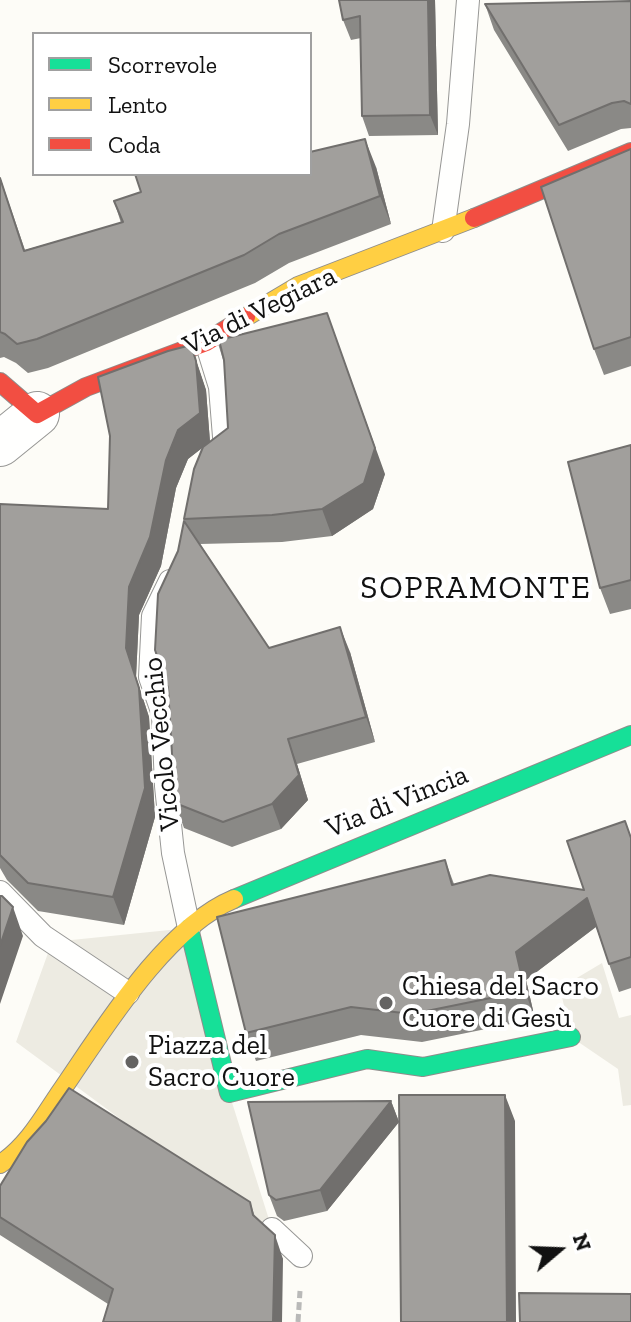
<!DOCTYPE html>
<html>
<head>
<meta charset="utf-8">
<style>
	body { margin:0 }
	#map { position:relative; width:631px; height:1322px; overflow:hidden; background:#fdfcf7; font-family:"Zilla Slab",serif }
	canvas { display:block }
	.legend { position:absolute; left:32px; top:32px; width:280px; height:144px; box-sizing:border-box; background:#fff; border:2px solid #a0a0a0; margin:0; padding:10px 14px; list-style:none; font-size:24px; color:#111 }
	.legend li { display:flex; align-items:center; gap:16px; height:40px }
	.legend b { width:40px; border:2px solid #a0a0a0 }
	.north { position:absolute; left:519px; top:1210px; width:80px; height:80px; -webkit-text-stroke:6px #fff; paint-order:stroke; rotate:71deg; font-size:22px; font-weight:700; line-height:32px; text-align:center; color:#111 }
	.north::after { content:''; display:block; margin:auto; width:28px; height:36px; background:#111; clip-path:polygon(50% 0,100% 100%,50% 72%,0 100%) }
</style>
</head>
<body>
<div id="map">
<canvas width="631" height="1322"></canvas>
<ul class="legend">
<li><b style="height:10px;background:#16e098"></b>Scorrevole</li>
<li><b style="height:10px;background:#ffcf43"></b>Lento</li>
<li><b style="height:10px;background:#f24e42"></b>Coda</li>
</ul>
<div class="north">N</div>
</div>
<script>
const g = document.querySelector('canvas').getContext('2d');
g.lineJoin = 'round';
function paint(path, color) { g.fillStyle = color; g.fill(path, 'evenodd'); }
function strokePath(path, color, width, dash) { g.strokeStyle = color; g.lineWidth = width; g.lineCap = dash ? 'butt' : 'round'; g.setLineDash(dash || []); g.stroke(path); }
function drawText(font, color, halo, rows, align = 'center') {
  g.font = font + ' "Zilla Slab",serif'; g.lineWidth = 8; g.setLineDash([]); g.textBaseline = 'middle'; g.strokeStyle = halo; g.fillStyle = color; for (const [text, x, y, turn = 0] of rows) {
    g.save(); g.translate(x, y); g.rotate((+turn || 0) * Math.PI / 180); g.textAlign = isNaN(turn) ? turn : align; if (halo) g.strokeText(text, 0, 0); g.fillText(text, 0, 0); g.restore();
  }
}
const plaza = new Path2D(`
	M189,928l40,165 43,136 -50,-4 -8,-37 -198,-146 36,-100z
	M602,963l17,55 12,-3v90l-8,1 -5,-37 -47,-32 -11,-49z`);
const path = new Path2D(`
	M298,1322l2,-31`);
const lane = new Path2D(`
	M443,231l15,-107 10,-124
	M206,342l14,45 5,62 -10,6
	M170,581l-17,35 -3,61 13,37 3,72 7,67 16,75
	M0,892l43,44 85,57
	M272,1229l29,27`);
const street = new Path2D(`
	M0,444l37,-30`);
const fast = new Path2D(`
	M234,899l397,-164
	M189,928l40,165 138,-34 56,8 148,-30`);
const slow = new Path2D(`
	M246,317l52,-31 176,-68
	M0,1164c26,-16 43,-46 59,-70 43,-62 105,-166 175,-195`);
const jam = new Path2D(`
	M474,218l157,-66
	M0,382l37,32 49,-27 120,-45 40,-25`);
const wall = new Path2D(`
	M435,0l3,135 -69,1 -7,-20 -1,-78 -10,2 -8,-20z
	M631,1v127l-10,1 -53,22 -74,-121 -9,-26z
	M631,149v217l-27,9 -10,-26z
	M376,167l15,57 -102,39 -34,20 -207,85 -20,5 -12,-10 -12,-6 -4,1v-181l25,73 96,-27 -7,-22z
	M191,345l15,45 4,52 175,32 -12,35 -41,27 -50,6 -82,2 69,104 81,4 25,90 -78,22 11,36 -27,29 -49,18 -48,-19 -9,-25 3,-252 7,-28 -1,-4 19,-72 -15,12 -12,29 -15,78 -22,49 -3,62 13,40 6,100 -31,108 -86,-14 -31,-31 -7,-12v-364l108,5z
	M631,445v164l-21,5 -10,-26z
	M631,837v151l-12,4 -23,-65 -70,53 9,39 -113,23 -61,-7 -105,26 -10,-28 199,-173 9,24 130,6z
	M391,1101l8,21 -72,89 -43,10 -7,-5 -8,-21z
	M0,1186l250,16 5,15 28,42 -175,45 -108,-69z`);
const shadedWall = new Path2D(`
	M428,0h7l3,135 -8,-20z
	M365,139l11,28 15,57 -11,-28z
	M327,313l58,161 -12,35 -41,27 -10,-27z
	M191,345l15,45 4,52 -22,17 -12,29 -15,78 -22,49 -3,62 13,40 6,100 -31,108 -11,-28 16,-310 37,-127z
	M340,627l10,25 25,90 -9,-25z
	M288,739l9,25 11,36 -27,29 -9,-25z
	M587,898l10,28 -71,54 9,39 -10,-28 -9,-39z
	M13,907l10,29 -23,68v-58z
	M505,1095l10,26 1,201h-9z
	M391,1101l8,21 -72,89 -7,-21z
	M275,1235l8,24 -1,63h-9z`);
const building = new Path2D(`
	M339,0h89l2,115 -68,1 -2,-100 -17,4z
	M631,1v103l-7,-3 -12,2 -53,22 -74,-121z
	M365,139l15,57 -101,38 -35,21 -207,84 -20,5 -12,-10 -5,-2v-154l24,73 99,-29 -9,-21 27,-9 -6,-18h175v-22z
	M631,149v188l-37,12 -53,-162z
	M327,313l48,135 -11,35 -42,26 -50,6 -88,4 10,-50 9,-22 25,-19 -4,-68 -5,-20z
	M191,345l5,16 4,52 -22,17 -12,30 -16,77 -21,50 -3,61 13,40 6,100 -32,109 -85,-14 -28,-28v-351l108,5 2,-73 -12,-59 70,-26z
	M631,445v135l-31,8 -32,-126z
	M184,521l85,127 71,-21 26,90 -78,22 11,36 -27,29 -49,18 -48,-19 -7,-115 -13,-38 3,-56 20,-43z
	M625,821l6,17v119l-22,7 -22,-66 -71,54 9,39 -113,23 -61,-7 -105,26 -29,-116 228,-57 7,25 38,-10 94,15 -17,-49z
	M0,896h2l11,11 -13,39z
	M69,1088l181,114 3,13 22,20 -2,87h-170l10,-33 -113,-72v-31l27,-44 19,-21z
	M399,1095h106l2,227h-106z
	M391,1101l-71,89 -44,10 -7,-5 -21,-93z
	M519,1293l112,1v28h-111z`);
const markers = [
	[386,1003,8,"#646362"],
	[132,1062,8,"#646362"]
];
const streetNames = [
	["Via di Vegiara",260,311,-26],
	["Vicolo Vecchio",162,744,-96],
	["Via di Vincia",397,802,-22]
];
const poiNames = [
	["Chiesa del Sacro",402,987],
	["Cuore di Gesù",402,1019],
	["Piazza del",148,1046],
	["Sacro Cuore",148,1078]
];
const quarterNames = [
	["SOPRAMONTE",476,589]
];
paint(plaza, '#edebe2');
strokePath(lane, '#979795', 24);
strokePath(street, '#979795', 46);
strokePath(fast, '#8e8d8b', 20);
strokePath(slow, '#8e8d8b', 20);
strokePath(jam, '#8e8d8b', 20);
strokePath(path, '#b9b9b8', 5, [8, 4]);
strokePath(lane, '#fffffe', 22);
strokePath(street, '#fffffe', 44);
strokePath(fast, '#16e098', 18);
strokePath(slow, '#ffcf43', 18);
strokePath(jam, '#f24e42', 18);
paint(wall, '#8a8986');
paint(shadedWall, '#716f6d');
paint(building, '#a19f9c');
strokePath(building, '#716f6d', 2);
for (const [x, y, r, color] of markers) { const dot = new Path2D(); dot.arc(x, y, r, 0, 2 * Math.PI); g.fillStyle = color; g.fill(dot); strokePath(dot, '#fff', 3); }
drawText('28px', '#111', '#fff', streetNames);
drawText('28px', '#111', '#fff', poiNames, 'left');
g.letterSpacing = '2px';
drawText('32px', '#111', '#fff', quarterNames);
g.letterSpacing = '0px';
</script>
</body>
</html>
